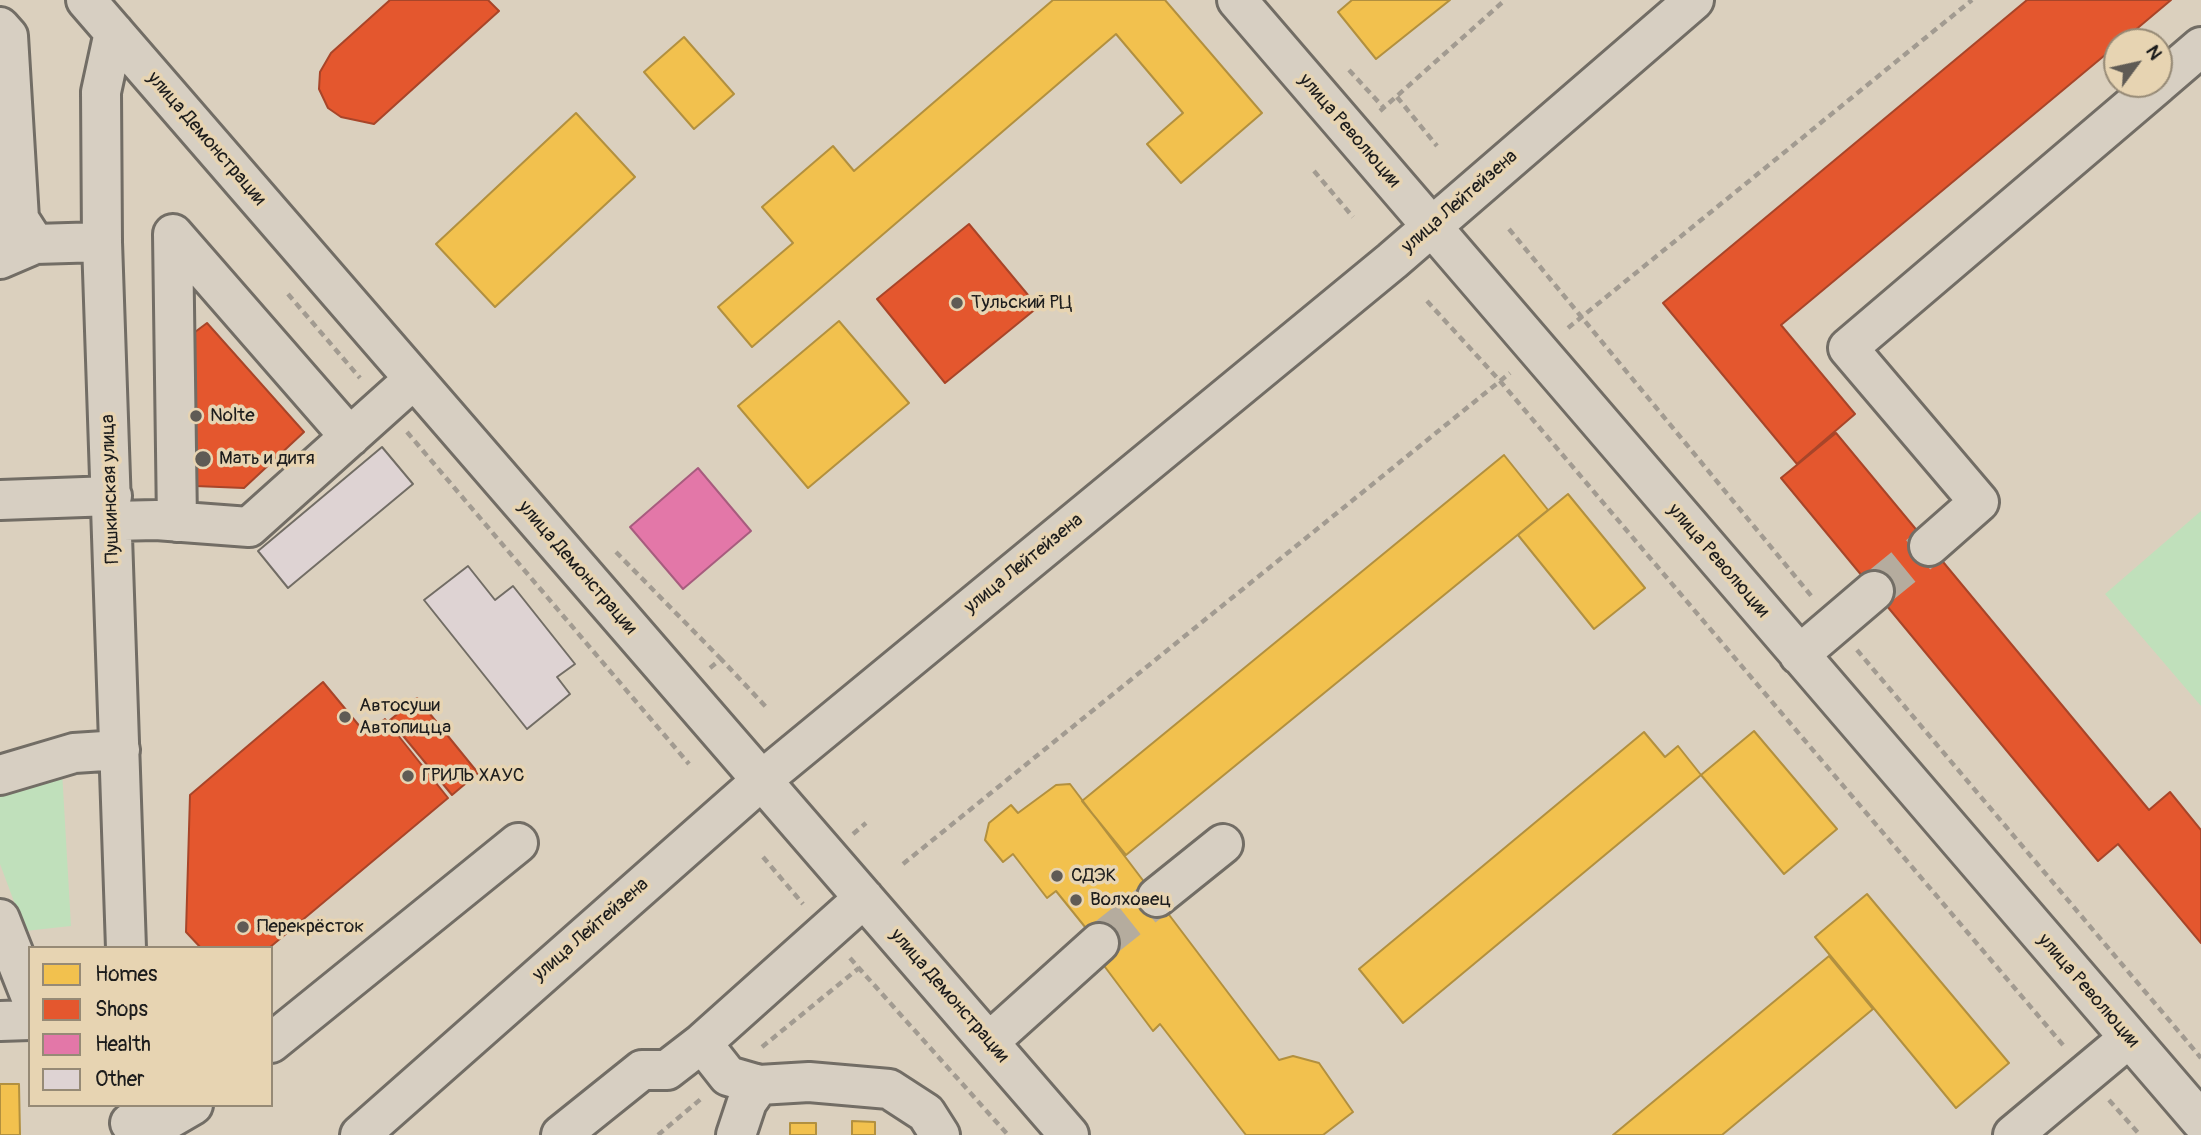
<!DOCTYPE html>
<html>
<head>
<meta charset="utf-8">
<style>
	body { margin:0 }
	#map { position:relative; width:2201px; height:1135px; overflow:hidden; background:#dbd0be; font-family:Pangolin,sans-serif }
	canvas { display:block }
	.legend { position:absolute; left:28px; top:946px; width:245px; height:161px; box-sizing:border-box; background:#e7d4b2; border:2px solid #968a76; margin:0; padding:9px 12px; list-style:none; font-size:21px; color:#1c1c1c }
	.legend li { display:flex; align-items:center; gap:14px; height:35px }
	.legend b { width:35px; border:2px solid #968a76 }
	.north { position:absolute; left:2103px; top:28px; width:70px; height:70px; box-sizing:border-box; background:#e7d4b2; border:2px solid #968a76; border-radius:50%; rotate:57deg; font-size:19px; font-weight:700; line-height:28px; text-align:center; color:#1c1c1c }
	.north::after { content:''; display:block; margin:auto; width:24px; height:32px; background:#5f5b55; clip-path:polygon(50% 0,100% 100%,50% 72%,0 100%) }
</style>
</head>
<body>
<div id="map">
<canvas width="2201" height="1135"></canvas>
<ul class="legend">
<li><b style="height:19px;background:#f2c14e"></b>Homes</li>
<li><b style="height:19px;background:#e4572e"></b>Shops</li>
<li><b style="height:19px;background:#e377a8"></b>Health</li>
<li><b style="height:19px;background:#ded3d3"></b>Other</li>
</ul>
<div class="north">N</div>
</div>
<script>
const g = document.querySelector('canvas').getContext('2d');
g.lineJoin = 'round';
function paint(path, color) { g.fillStyle = color; g.fill(path, 'evenodd'); }
function strokePath(path, color, width, dash) { g.strokeStyle = color; g.lineWidth = width; g.lineCap = dash ? 'butt' : 'round'; g.setLineDash(dash || []); g.stroke(path); }
function drawText(font, color, halo, rows, align = 'center') {
  g.font = font + ' Pangolin,sans-serif'; g.lineWidth = 7; g.setLineDash([]); g.textBaseline = 'middle'; g.strokeStyle = halo; g.fillStyle = color; for (const [text, x, y, turn = 0] of rows) {
    g.save(); g.translate(x, y); g.rotate((+turn || 0) * Math.PI / 180); g.textAlign = isNaN(turn) ? turn : align; if (halo) g.strokeText(text, 0, 0); g.fillText(text, 0, 0); g.restore();
  }
}
const green = new Path2D(`
	M2201,511v195l-96,-112z
	M62,771l9,155 -46,5 -25,-67v-75z`);
const homes = new Path2D(`
	M1053,0h112l97,113 -81,70 -34,-39 36,-31 -67,-79 -364,313 -34,-40 75,-64 -31,-36 71,-61 21,25z
	M1352,0h98l-74,59 -38,-47z
	M684,37l50,57 -40,35 -50,-57z
	M576,113l59,64 -140,130 -59,-63z
	M839,321l70,82 -101,85 -70,-82z
	M1504,455l44,55 -422,345 -44,-54z
	M1568,494l77,94 -51,41 -76,-94z
	M1754,731l83,98 -53,45 -83,-99z
	M1644,732l21,25 13,-11 23,29 -298,248 -44,-54z
	M1070,784l209,276 14,-4 26,7 34,49 -30,23h-77l-86,-111 -7,7 -54,-72 7,-6 -50,-62 -9,7 -34,-44 -10,8 -18,-22 4,-17 22,-18 7,8 38,-28z
	M1867,894l142,169 -53,45 -141,-171z
	M1829,956l44,53 -151,126h-109z
	M0,1084h19l1,51h-20z
	M852,1121l23,1v13h-23z
	M790,1123h26v12h-26z`);
const shops = new Path2D(`
	M390,0h98l11,11 -125,113 -33,-7 -13,-9 -9,-19 1,-17 11,-19z
	M2027,0h144l-50,42h-4v3l-336,280 74,89 -58,50 -134,-161z
	M969,224l69,83 -93,76 -68,-84z
	M207,323l97,109 -60,56 -49,-2 -4,-151z
	M1836,433l313,377 21,-18 31,38v113l-83,-99 -20,17 -317,-383z
	M323,682l43,52 19,-15 63,79 -179,150h-68l-15,-16 4,-137z
	M417,698l61,75 -26,22 -62,-75z`);
const health = new Path2D(`
	M698,468l53,63 -68,58 -53,-62z`);
const building = new Path2D(`
	M382,447l31,37 -125,104 -30,-37z
	M468,566l27,34 18,-14 62,78 -18,13 13,17 -43,35 -103,-129z`);
const minorTunnel = new Path2D(`
	M1874,591l55,-45
	M1099,943l58,-46`);
const path = new Path2D(`
	M1349,70l35,38
	M1397,97l40,49
	M1380,111l125,-111
	M1314,171l39,46
	M1509,229l304,369
	M288,294l72,84
	M1427,301l73,80 563,664
	M1568,328l404,-328
	M407,432l282,332
	M616,552l105,107
	M1857,650l344,408
	M710,668l11,-9 45,48
	M853,834l13,-11
	M763,857l40,47
	M903,864l607,-491
	M850,958l158,177
	M762,1047l97,-79
	M2109,1100l31,35
	M658,1135l44,-37`);
const minor = new Path2D(`
	M86,0l983,1135
	M1237,0l964,1121
	M0,27l8,9 11,183
	M114,32l-13,60 1,150 24,706
	M2159,83l42,-36
	M0,220l19,-1 16,25 67,-2
	M0,259l35,-15
	M0,500l112,-4
	M113,521l43,-1 93,7 165,-148
	M177,522l-4,-288 177,203
	M1929,546l50,-44 -131,-154 310,-264
	M1799,655l75,-64
	M0,775l74,-22 46,-3
	M1157,897l66,-53
	M0,919l30,76
	M0,1021l30,-1
	M989,1042l110,-99
	M271,1043l247,-200
	M702,1043l26,33 31,9 50,-3 80,7 37,24 14,22
	M130,1123l39,-4 24,-14
	M360,1135l402,-355 630,-519 302,-261
	M561,1135l81,-65h25l35,-27 162,-145
	M736,1135l11,-33 12,-17
	M2013,1135l116,-97`);
const markers = [
	[957,303,7,"#5f5b55"],
	[196,416,7,"#5f5b55"],
	[203,459,9,"#5f5b55"],
	[345,717,7,"#5f5b55"],
	[408,776,7,"#5f5b55"],
	[1057,876,7,"#5f5b55"],
	[1076,900,7,"#5f5b55"],
	[243,927,7,"#5f5b55"]
];
const streetNames = [
	["улица Революции",1349,131,49],
	["улица Демонстрации",206,139,49],
	["улица Лейтейзена",1460,202,-41],
	["Пушкинская улица",111,489,-92],
	["улица Революции",1718,561,49],
	["улица Лейтейзена",1024,564,-39],
	["улица Демонстрации",577,568,49],
	["улица Лейтейзена",591,930,-41],
	["улица Революции",2088,991,49],
	["улица Демонстрации",949,996,49]
];
const poiNames = [
	["Тульский РЦ",971,303],
	["Nolte",210,416],
	["Мать и дитя",219,459],
	["Автосуши",359,706],
	["Автопицца",359,728],
	["ГРИЛЬ ХАУС",422,776],
	["СДЭК",1071,876],
	["Волховец",1090,900],
	["Перекрёсток",257,927]
];
paint(green, '#c0e0bb');
paint(homes, '#f2c14e');
strokePath(homes, '#b2903f', 2);
paint(shops, '#e4572e');
strokePath(shops, '#a84529', 2);
paint(health, '#e377a8');
strokePath(health, '#a75c7e', 2);
paint(building, '#ded3d3');
strokePath(building, '#726d65', 2);
strokePath(minorTunnel, '#b5ac9e', 38, [38, 19]);
strokePath(minor, '#726d65', 44);
strokePath(path, '#a29b91', 4.5, [7, 5]);
strokePath(minor, '#d7cfc2', 38);
for (const [x, y, r, color] of markers) { const dot = new Path2D(); dot.arc(x, y, r, 0, 2 * Math.PI); g.fillStyle = color; g.fill(dot); strokePath(dot, '#e7d4b2', 2.5); }
drawText('19px', '#1c1c1c', '#e7d4b2', streetNames);
drawText('19px', '#1c1c1c', '#e7d4b2', poiNames, 'left');
</script>
</body>
</html>
